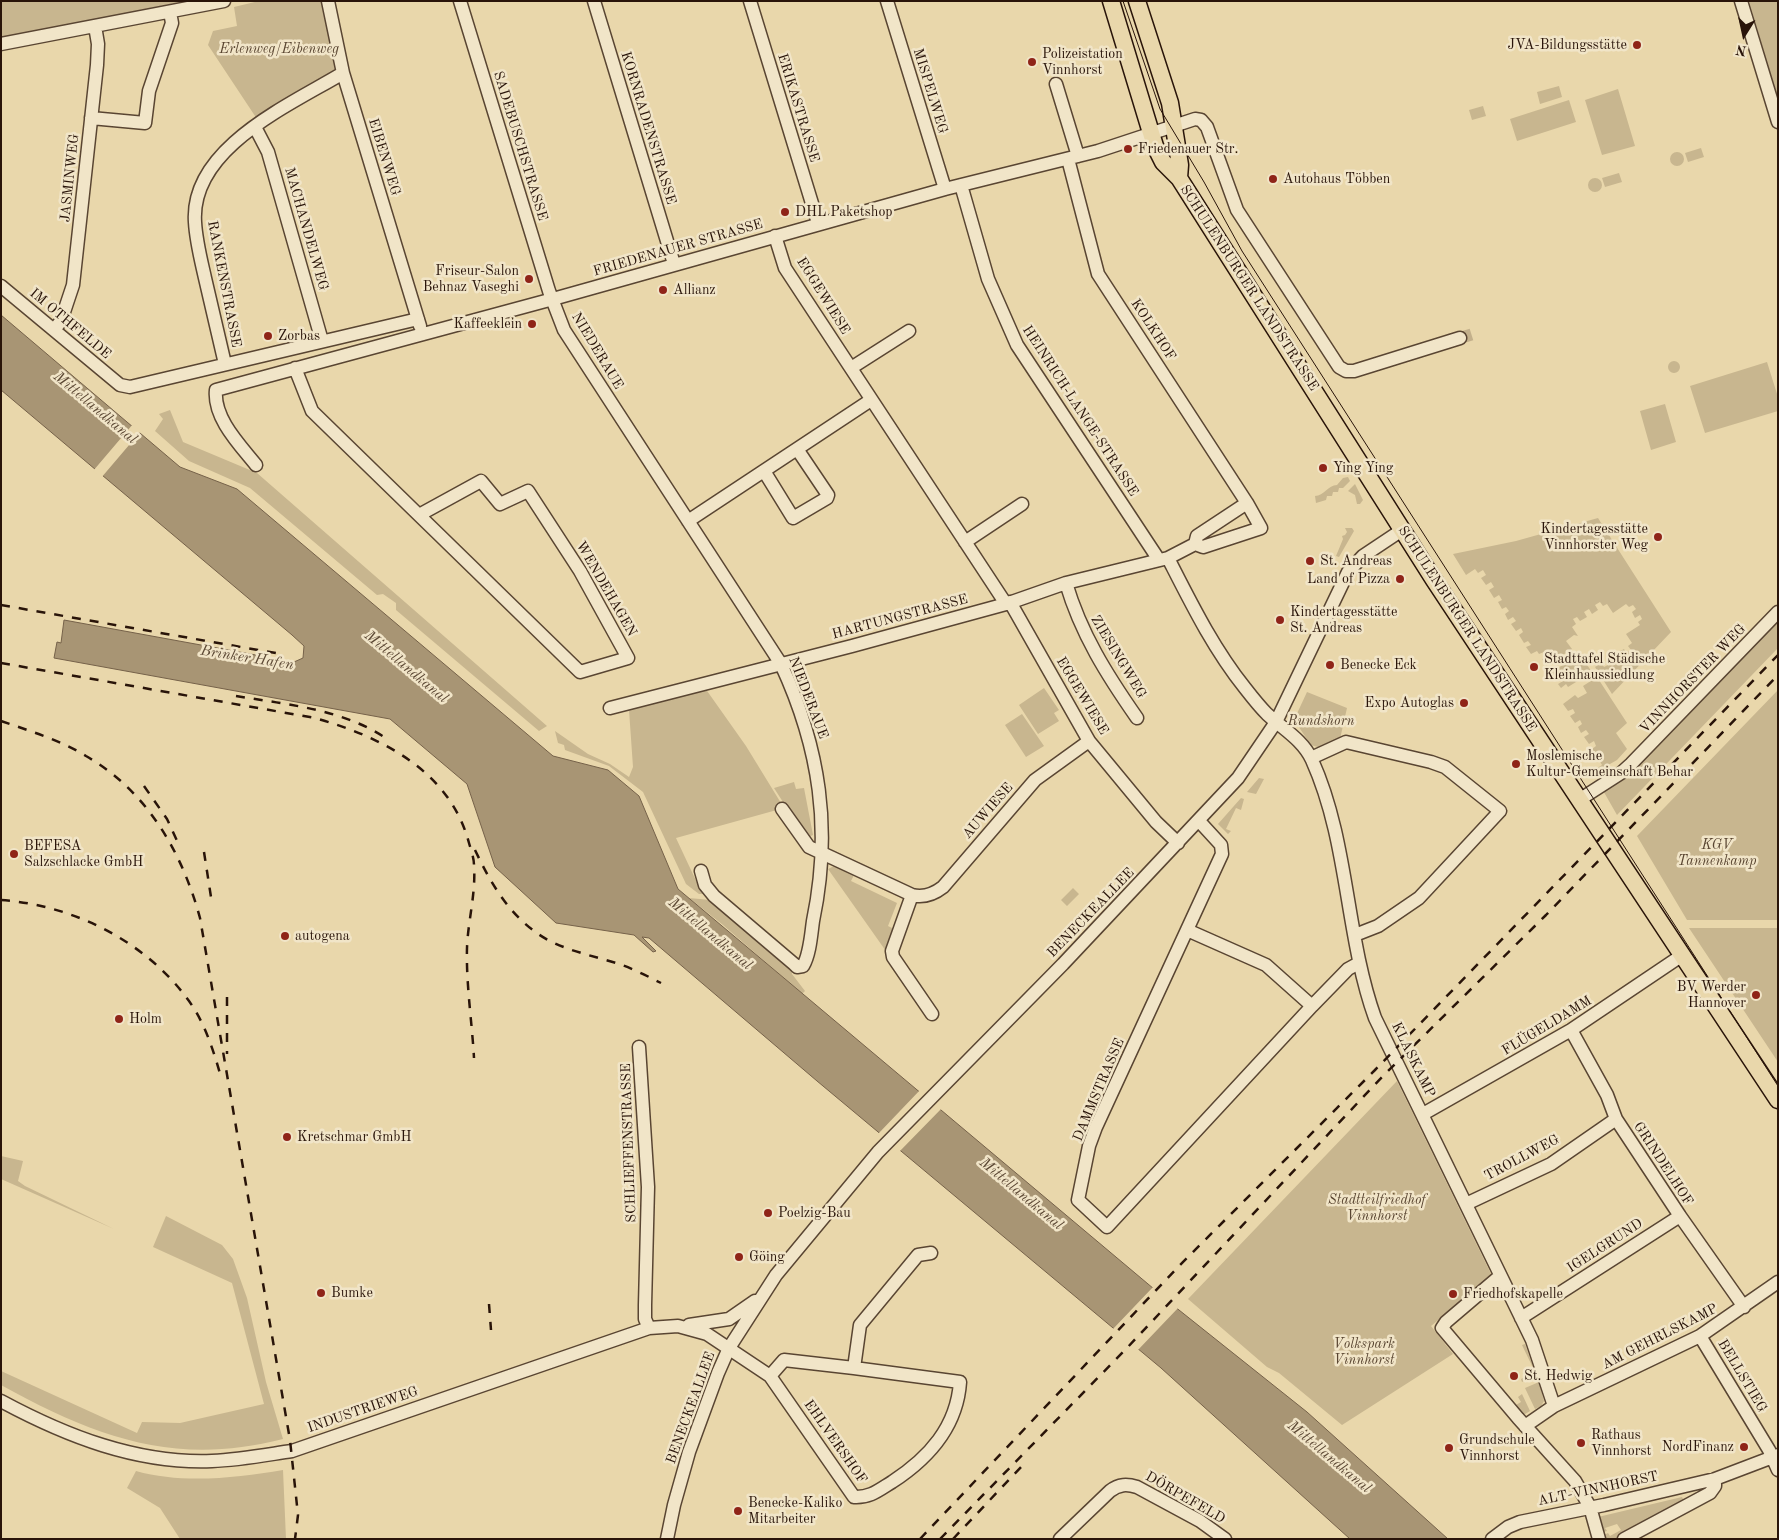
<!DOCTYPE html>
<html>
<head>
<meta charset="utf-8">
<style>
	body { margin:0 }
	#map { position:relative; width:1779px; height:1540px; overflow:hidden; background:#e9d7ab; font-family:"Old Standard TT",serif }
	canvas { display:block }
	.frame { position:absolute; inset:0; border:2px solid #291409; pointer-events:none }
	.north { position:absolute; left:1719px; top:10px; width:50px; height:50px; -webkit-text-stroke:4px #f1e5c8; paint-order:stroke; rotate:190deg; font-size:14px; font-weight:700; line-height:20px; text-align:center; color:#291409 }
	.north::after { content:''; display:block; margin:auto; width:18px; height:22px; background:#291409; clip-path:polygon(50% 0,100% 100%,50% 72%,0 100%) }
</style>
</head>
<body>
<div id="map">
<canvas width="1779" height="1540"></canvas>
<div class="frame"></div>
<div class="north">N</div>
</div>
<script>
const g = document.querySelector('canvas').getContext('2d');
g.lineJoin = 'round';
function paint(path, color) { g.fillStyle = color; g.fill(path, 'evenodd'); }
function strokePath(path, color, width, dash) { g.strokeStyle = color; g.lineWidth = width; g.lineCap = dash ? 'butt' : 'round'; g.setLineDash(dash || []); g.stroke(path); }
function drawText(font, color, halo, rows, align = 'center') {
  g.font = font + ' "Old Standard TT",serif'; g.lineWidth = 5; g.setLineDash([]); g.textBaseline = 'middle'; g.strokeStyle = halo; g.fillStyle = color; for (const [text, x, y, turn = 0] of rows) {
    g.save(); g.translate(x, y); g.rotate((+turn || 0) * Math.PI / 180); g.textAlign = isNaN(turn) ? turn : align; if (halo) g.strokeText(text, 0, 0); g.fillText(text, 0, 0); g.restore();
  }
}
const green = new Path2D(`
	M1,1h184l-184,37z
	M259,1h65l12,68 -79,50 -49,-74 5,-14 24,-5 -3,-19z
	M1749,1h29v99z
	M1559,86l3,11 -22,7 -3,-12z
	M1618,89l17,57 -33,9 -17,-55z
	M1569,100l7,22 -59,19 -7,-22z
	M1483,106l3,10 -14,4 -3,-10z
	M1701,148l3,9 -16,5 -3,-9z
	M1670 159a7 7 0 1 1 14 0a7 7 0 1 1-14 0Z
	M1619,173l3,9 -17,5 -3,-9z
	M1588 185a7 7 0 1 1 14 0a7 7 0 1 1-14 0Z
	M1668 367a6 6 0 1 1 12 0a6 6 0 1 1-12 0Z
	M1767,362l11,35v14l-73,22 -15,-47z
	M1665,404l11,38 -25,8 -11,-39z
	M170,410l13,32 74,31 290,253 -8,5 -143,-121v-7l-13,-9 -6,1 -127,-107 -61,-27 -34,-30 8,-12 -4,-5z
	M1348,477l2,4 -7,7h-4l-1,4h-5l-1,4h-5l-1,4 -10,3 -1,-7c9,0 13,-11 22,-11l6,-7z
	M1355,484l8,16 -3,4h-3l-2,-9 -7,-4z
	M1598,518l73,114 -59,62 -17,-27 6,-4 3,4 4,-2 -2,-5 6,-4 3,4 5,-2 -3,-5 7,-4 2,4 5,-3 -3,-4 4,-3 -6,-9 14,-9 -2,-3 4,-3 -2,-4 -5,3 -3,-6 4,-3 -3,-4 -4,2 -3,-3 -13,9 -6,-9 -4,2 -3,-4 -5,3 3,5 -6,4 -3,-5 -5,3 3,5 -7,4 -3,-4 -4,2 3,5 -4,3 6,9 -4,-1 -8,6 6,8 -26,17 -4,-7 5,-3 -3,-4 -5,2 -2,-3 -6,3 -5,-7 5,-2 -3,-4 -4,2 -5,-8 4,-3 -2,-4 -5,3 -5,-7 5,-3 -3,-4 -5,3 -3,-6 4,-3 -3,-4 -4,2 -4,-7 4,-2 -3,-5 -5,3 -5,-8 5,-3 -3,-5 -5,3 -5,-7 5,-3 -3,-5 -5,3 -3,-4 -9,6 -13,-21 63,-13z
	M1345,528h7l2,3 -15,26 -3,-1 7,-17 -1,-3 3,-1 2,-3z
	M1778,612v36l-161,167 -16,-28z
	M1580,655l12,17 -24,15 -2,-3 -5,4 -3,-4 5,-3 -3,-4 -4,3 -5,-8z
	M1597,677l30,46 -11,10 11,16 -10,11 -23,13 -1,-2 9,-6 -3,-5 5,-3 -3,-3 -4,2 -5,-7 4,-3 -2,-5 -5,3 -5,-7 5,-3 -3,-4 -5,3 -3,-6 4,-3 -2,-4 -5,3 -5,-7 5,-3 -2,-4 -5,2 -5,-7 12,-9 3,3 9,-5 -4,-7z
	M705,688l41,58 38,62 -108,30 22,47 11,9h-10l-13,-10 -43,-92 -34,-26 -44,-16 -1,-5 -6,-2 -3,-12 33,23 22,10 19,13 4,-10 -4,-57z
	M1044,688l15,22 -5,3 5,8 -21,13 -19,-29z
	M1778,690v230h-91l-50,-84z
	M1307,692l40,16 -7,31 -19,9 -10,-3 -17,-25z
	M1022,714l22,32 -18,11 -21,-32z
	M1259,778l5,1 -8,15 -9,-2z
	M794,782l2,7 8,-1 9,47 -7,3 -32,-50z
	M1241,798l3,1 -3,11 -5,-2 -10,21 5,2 -3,3 -10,-10z
	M834,866l20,9 -3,6 46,22 -9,23 8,4 -8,24 -60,-85z
	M1073,888l6,6 -12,12 -6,-6z
	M689,898l21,2 81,66 1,8 13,17 -3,3 -79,-69z
	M1689,928h89v134z
	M1397,1081l95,195 -61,50 22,28 -111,71 -63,-52 -12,-6 -79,-68z
	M1,1156l22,5 -5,20 7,5 89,43 -113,-50z
	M166,1216l56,29 11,14 14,39 19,84 17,57c-108,28 -188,-2 -282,-54v-14l136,62 5,-11 38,1 84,-19 -32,-121 -79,-36z
	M1525,1344l11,31 -14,7 -1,-3 14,-7 -13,-27z
	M1539,1382l5,19 -3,5 -6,3 -10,-21z
	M1522,1394l8,17 -5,3 -5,-2 -4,-7 5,-3 -3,-5z
	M283,1470l3,69h-106l-20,-31 -33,-20 9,-17c46,13 100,7 147,-1z
	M1682,1497l3,6 -71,36h-9l-1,-4 4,-2 2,3 11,-6 -4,-6 -12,4 2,3 -4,1 -5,-15z`);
const water = new Path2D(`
	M1,315l179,152 57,22 316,267 55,14 31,26 39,93 501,421 128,102 141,127h-98l-189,-171 -344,-287 -168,-143 -7,-1 14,14 -3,1 -19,-17 -78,-12 -61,-56 -28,-83 -77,-65 -336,-61 3,-16 4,1 3,-23 230,42 9,-4 1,-12 -12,-11 -291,-245z`);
const pier = new Path2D(`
	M133,424l8,7 -40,47 -8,-7z
	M921,1089l22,18 -44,45 -21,-18z
	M1154,1286l25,21 -42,44 -25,-21z`);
const minorTunnel = new Path2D(`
	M1460,338l16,-5`);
const minor = new Path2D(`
	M328,1l15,72 77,253
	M460,1l89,290 15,39 217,334c39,84 51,166 32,257 -2,14 -3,33 -10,45l-6,1 -3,-3 -80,-68 -9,-11 -4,-14
	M594,1l80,263
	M750,1l68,222
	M887,1l58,188
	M1741,1l37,121
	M1,44l223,-43
	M1056,84l22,72
	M91,118l54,5 4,-32 23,-68 -2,-11
	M255,127l13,25 54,189
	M1068,159l30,115 149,229
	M961,185l27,94 29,66 142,215
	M775,236l10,32 221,336
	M1,286l119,99 10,2 288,-68
	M54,330l7,-9 12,-36 24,-220 1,-21 -3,-18
	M225,364c-7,-29 -13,-57 -20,-86 -4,-18 -9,-37 -10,-56 -5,-74 95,-117 148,-149
	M295,368l17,43 268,261 48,-14 -48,-87 -52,-80 -28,13 -19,-23 -62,34
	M851,368l58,-37
	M256,465c-16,-20 -43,-47 -40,-75l337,-91 392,-110 153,-38 97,-32 6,1 6,7 30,83 102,157 7,4h8l106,-33
	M764,471l29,47 34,-20 1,-3 -31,-46
	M688,521l183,-121
	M965,542l57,-38
	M1168,558c23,45 45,90 77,130 7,9 14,18 22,26 16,15 36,26 45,46 37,82 33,174 63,258l157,322 22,66
	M1066,583c15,51 41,92 71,135
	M1010,602l79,139 67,81 22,21
	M610,708l242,-62 154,-42 60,-21 102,-25 27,-14 2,-8 50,-33 14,25 -58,19 -8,-3
	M1311,758l35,-16 85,20 14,5 55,44 -81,87 -41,28 -23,9
	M1579,800l42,-27 10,-9 147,-152
	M782,809l27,38 103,48c12,3 22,-1 31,-8l92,-107 54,-39
	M1199,821l22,24 1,9 -126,273 -7,19 -11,54 29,27 205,-221 36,-37 11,-6
	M912,895l-20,56 1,6 39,57
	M1187,930l79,35 46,41
	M1571,1030l36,65 9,24 64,97 64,91
	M639,1047l9,140 -3,118v14l4,9
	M1423,1114l148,-84 110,-74
	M1466,1204l85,-40 65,-45
	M1500,1276l-54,46 -4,6 76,90 57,63 15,26 9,32
	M1521,1318l159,-102
	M689,1325l40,-6 26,-18
	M1700,1336l69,114 9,20
	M770,1376l14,-16 70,8 6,-43 58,-70 13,-2
	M1,1401c65,35 136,63 211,60 27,-1 53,-6 80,-10l357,-123 29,-2 29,8 63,42 84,121c16,1 25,-7 38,-15 37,-24 65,-55 68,-100l-106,-14
	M1525,1426l29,-20 146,-70 78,-54
	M667,1539l7,-34 15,-53 29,-79 11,-25 47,-73 102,-123 185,-188 175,-186 38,-56 72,-150 15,-16 39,-26
	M1060,1539l50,-48c9,-7 17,-7 27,-4l63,34 25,18
	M1492,1539l16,-12 12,-5 84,-17 111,-26 63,-24
	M1624,1539l86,-46 5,-7v-7`);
const major = new Path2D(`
	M1111,1l44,145 8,16 16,16 255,402 344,520
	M1137,1l33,102 10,62 -1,13`);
const tram = new Path2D(`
	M1123,1l37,108 44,73 38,69 536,835`);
const rail = new Path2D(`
	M1,605l280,49
	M1,663l314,55c67,19 135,53 154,125 2,7 5,15 5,22 2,29 -6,55 -7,83 -1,36 5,74 7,110
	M236,696c53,9 109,13 154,45
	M1,721c29,10 59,19 85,35 61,35 96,96 114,162l90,522 8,75 -3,24
	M144,786l23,33 12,26
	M475,850c17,36 37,70 73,90 21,11 45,16 68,23 16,5 31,13 45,20
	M204,852l7,45
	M1,900c71,5 142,40 185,97 18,23 27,52 35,80
	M227,997v57
	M489,1304l2,26
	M920,1539l260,-274 195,-195 403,-415
	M940,1539l186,-190 256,-272 164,-162 232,-240
	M953,1539l68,-72`);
const markers = [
	[1637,45,5,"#8f2418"],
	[1032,62,5,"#8f2418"],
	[1128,149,5,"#8f2418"],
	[1273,179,5,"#8f2418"],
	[785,212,5,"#8f2418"],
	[529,279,5,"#8f2418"],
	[663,290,5,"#8f2418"],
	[532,324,5,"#8f2418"],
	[268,336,5,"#8f2418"],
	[1323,468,5,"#8f2418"],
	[1658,537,5,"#8f2418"],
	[1310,561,5,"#8f2418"],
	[1400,579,5,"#8f2418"],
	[1280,620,5,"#8f2418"],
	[1330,665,5,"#8f2418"],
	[1534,667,5,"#8f2418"],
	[1464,703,5,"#8f2418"],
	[1516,764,5,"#8f2418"],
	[14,854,5,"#8f2418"],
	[285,936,5,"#8f2418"],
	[1756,995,5,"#8f2418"],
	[119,1019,5,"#8f2418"],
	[287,1137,5,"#8f2418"],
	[768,1213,5,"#8f2418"],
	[739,1257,5,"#8f2418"],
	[321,1293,5,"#8f2418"],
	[1453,1294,5,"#8f2418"],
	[1514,1376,5,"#8f2418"],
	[1581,1443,5,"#8f2418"],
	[1744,1447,5,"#8f2418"],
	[1449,1448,5,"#8f2418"],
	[738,1511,5,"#8f2418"]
];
const poiNames = [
	["JVA-Bildungsstätte",1627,45,"right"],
	["Polizeistation",1042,54],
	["Vinnhorst",1042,70],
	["Friedenauer Str.",1138,149],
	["Autohaus Többen",1283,179],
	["DHL Paketshop",795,212],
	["Friseur-Salon",519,271,"right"],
	["Behnaz Vaseghi",519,287,"right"],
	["Allianz",673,290],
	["Kaffeeklein",522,324,"right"],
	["Zorbas",278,336],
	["Ying Ying",1333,468],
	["Kindertagesstätte",1648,529,"right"],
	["Vinnhorster Weg",1648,545,"right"],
	["St. Andreas",1320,561],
	["Land of Pizza",1390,579,"right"],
	["Kindertagesstätte",1290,612],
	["St. Andreas",1290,628],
	["Stadttafel Städische",1544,659],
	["Kleinhaussiedlung",1544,675],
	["Benecke Eck",1340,665],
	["Expo Autoglas",1454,703,"right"],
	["Moslemische",1526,756],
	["Kultur-Gemeinschaft Behar",1526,772],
	["BEFESA",24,846],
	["Salzschlacke GmbH",24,862],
	["autogena",295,936],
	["BV Werder",1746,987,"right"],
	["Hannover",1746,1003,"right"],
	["Holm",129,1019],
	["Kretschmar GmbH",297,1137],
	["Poelzig-Bau",778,1213],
	["Göing",749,1257],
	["Bumke",331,1293],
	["Friedhofskapelle",1463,1294],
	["St. Hedwig",1524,1376],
	["Rathaus",1591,1435],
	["Vinnhorst",1591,1451],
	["Grundschule",1459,1440],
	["Vinnhorst",1459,1456],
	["NordFinanz",1734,1447,"right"],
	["Benecke-Kaliko",748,1503],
	["Mitarbeiter",748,1519]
];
const parkNames = [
	["Erlenweg/Eibenweg",279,49],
	["Rundshorn",1321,721],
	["KGV",1717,845],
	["Tannenkamp",1717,861],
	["Stadtteilfriedhof",1377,1200],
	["Vinnhorst",1377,1216],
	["Volkspark",1364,1344],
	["Vinnhorst",1364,1360]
];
const streetNames = [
	["MISPELWEG",930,91,73],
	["ERIKASTRASSE",798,108,73],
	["KORNRADENSTRASSE",648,128,73],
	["SADEBUSCHSTRASSE",520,146,73],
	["EIBENWEG",384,157,73],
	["JASMINWEG",70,178,-84],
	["MACHANDELWEG",306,229,74],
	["FRIEDENAUER STRASSE",678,248,-16],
	["RANKENSTRASSE",224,284,79],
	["SCHULENBURGER LANDSTRASSE",1249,288,57],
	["EGGEWIESE",823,296,58],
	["IM OTHFELDE",70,324,40],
	["KOLKHOF",1153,330,57],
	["NIEDERAUE",597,351,59],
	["HEINRICH-LANGE-STRASSE",1080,411,57],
	["WENDEHAGEN",606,589,60],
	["HARTUNGSTRASSE",900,617,-15],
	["SCHULENBURGER LANDSTRASSE",1467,629,57],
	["ZIESINGWEG",1118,657,59],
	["VINNHORSTER WEG",1693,679,-46],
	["EGGEWIESE",1082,696,59],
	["NIEDERAUE",808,698,69],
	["AUWIESE",988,811,-49],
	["BENECKEALLEE",1091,913,-46],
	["FLÜGELDAMM",1547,1026,-31],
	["KLASKAMP",1413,1060,64],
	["DAMMSTRASSE",1099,1090,-67],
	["SCHLIEFFENSTRASSE",629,1143,-92],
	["TROLLWEG",1522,1158,-28],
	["GRINDELHOF",1663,1164,57],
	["IGELGRUND",1605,1246,-33],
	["AM GEHRLSKAMP",1660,1337,-27],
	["BELLSTIEG",1742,1376,59],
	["BENECKEALLEE",691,1408,-70],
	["INDUSTRIEWEG",363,1410,-19],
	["EHLVERSHOF",835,1442,55],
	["ALT-VINNHORST",1598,1489,-12],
	["DÖRPEFELD",1185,1498,30]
];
const waterNames = [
	["Mittellandkanal",95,408,40],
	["Brinker Hafen",247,658,9],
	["Mittellandkanal",406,667,40],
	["Mittellandkanal",710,934,40],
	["Mittellandkanal",1021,1194,40],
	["Mittellandkanal",1329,1457,40]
];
paint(green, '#c8b68f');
paint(water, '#a89574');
strokePath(water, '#756149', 1);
paint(pier, '#e9d7ab');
strokePath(minorTunnel, '#c3b08b', 12, [12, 6]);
strokePath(minor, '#594532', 15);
strokePath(major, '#291409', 19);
strokePath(minor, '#f1e5c8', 12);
strokePath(major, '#e9d7ab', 16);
strokePath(tram, '#291409', 1);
strokePath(rail, '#291409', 2.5, [9, 9]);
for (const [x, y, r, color] of markers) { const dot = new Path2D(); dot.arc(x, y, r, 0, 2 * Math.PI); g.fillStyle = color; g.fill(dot); strokePath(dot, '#f1e5c8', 2); }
drawText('14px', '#291409', '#f1e5c8', poiNames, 'left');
drawText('italic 14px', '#594531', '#f1e5c8', parkNames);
drawText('14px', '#291409', '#f1e5c8', streetNames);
drawText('italic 15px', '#5c4834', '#f1e5c8', waterNames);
</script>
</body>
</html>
